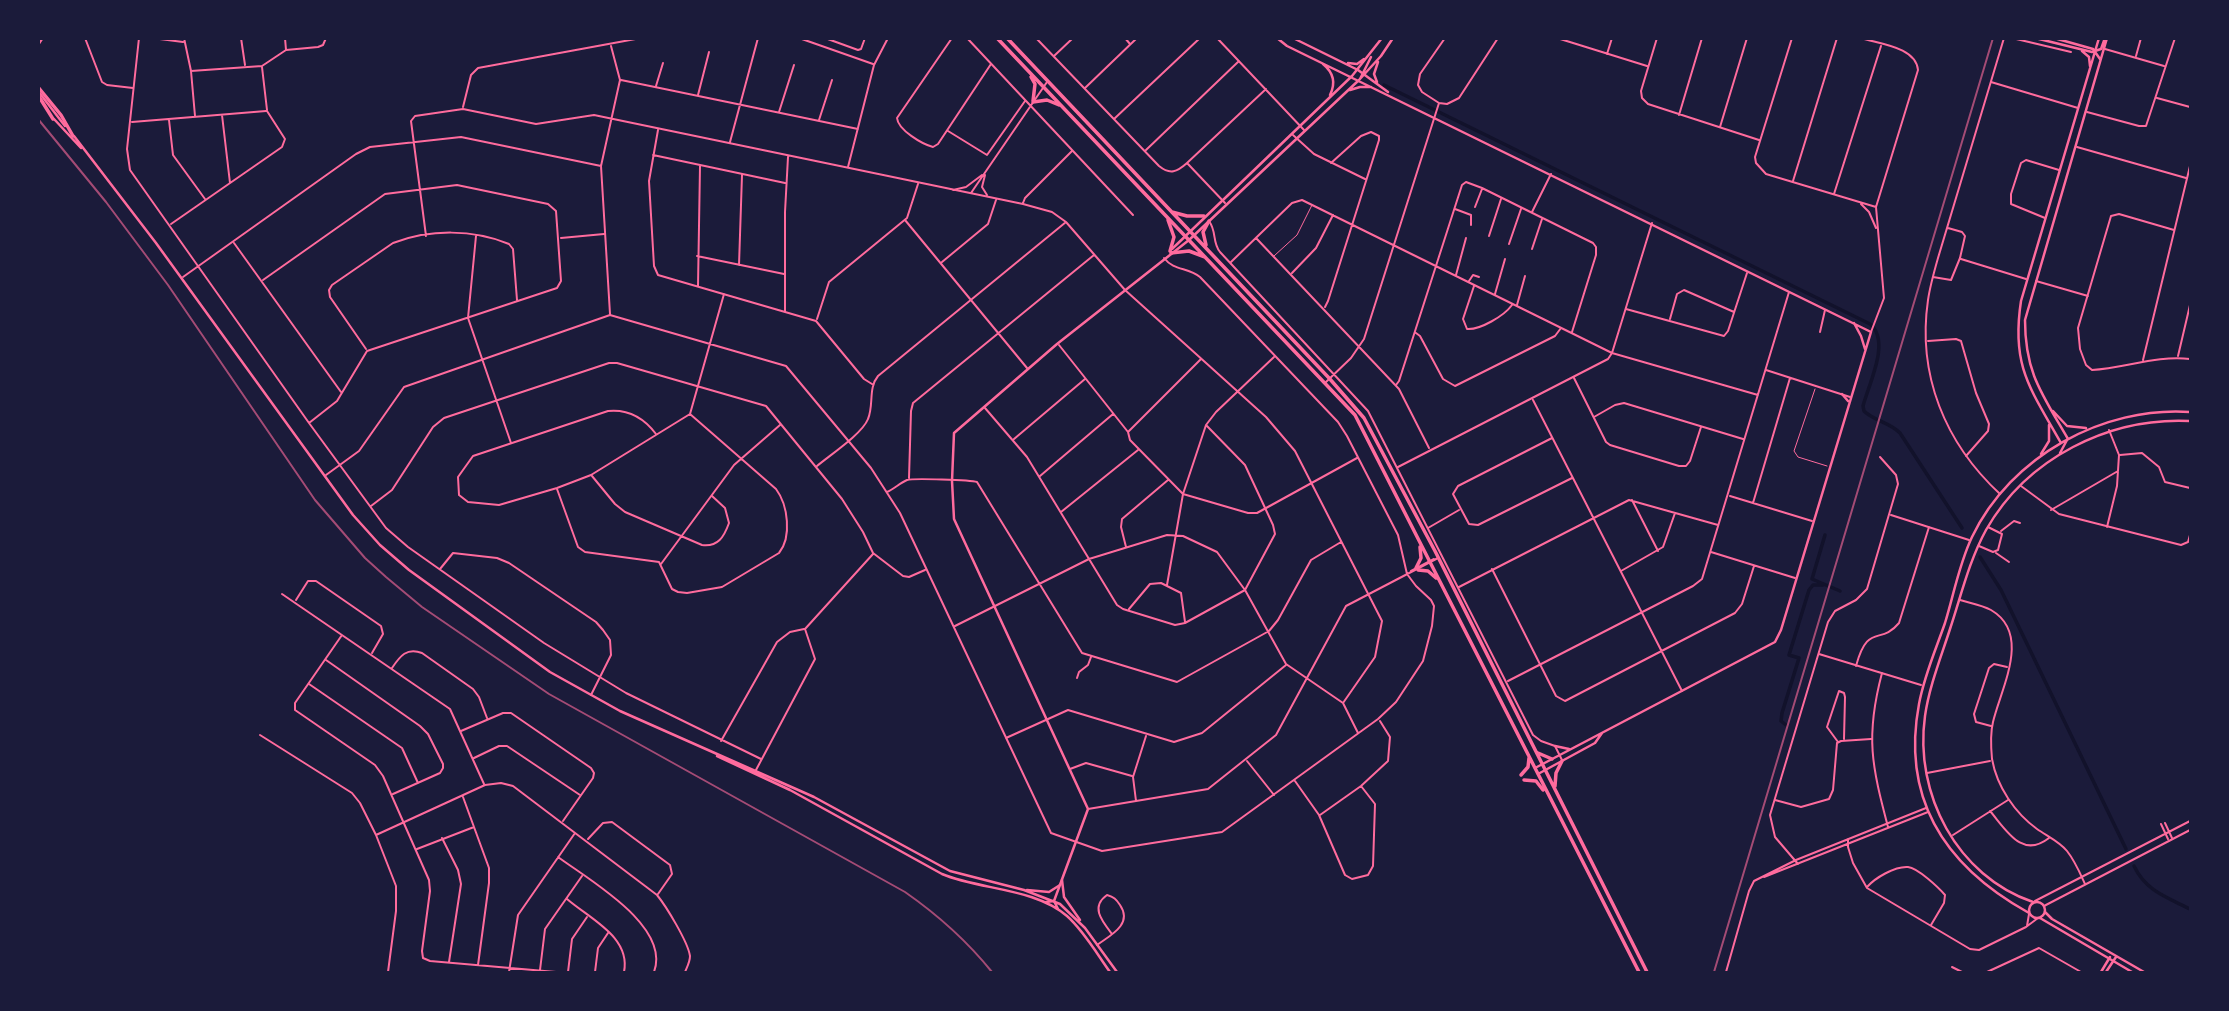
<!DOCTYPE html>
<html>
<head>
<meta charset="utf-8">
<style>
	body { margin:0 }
	#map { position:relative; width:2229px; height:1011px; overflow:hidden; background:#1b1b3a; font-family:"DM Sans",sans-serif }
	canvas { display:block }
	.frame { position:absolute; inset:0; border:40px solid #1b1b3a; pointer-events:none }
</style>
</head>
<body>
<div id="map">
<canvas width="2229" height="1011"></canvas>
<div class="frame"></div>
</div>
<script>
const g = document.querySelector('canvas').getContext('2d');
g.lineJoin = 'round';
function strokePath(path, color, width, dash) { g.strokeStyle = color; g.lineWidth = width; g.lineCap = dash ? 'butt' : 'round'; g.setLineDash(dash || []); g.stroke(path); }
const canal = new Path2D(`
	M1384,85l486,239c21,17 -1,59 -7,82l1,5c10,10 25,11 36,22l62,95
	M1825,535l-13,44 28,12
	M1980,557l21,33 125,259
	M1786,725l-5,-4 1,-8 17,-55 -10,-3 20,-65 4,-5h10
	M2134,866c12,25 32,31 56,43`);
const service = new Path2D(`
	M1274,256l23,-21 15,-30
	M1815,389l-21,62 4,6 29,9`);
const minor = new Path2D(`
	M85,38l17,44 5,3 26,3
	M139,38l-12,111 3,21 179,253 77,105 22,19 136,96 82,50 135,66
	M152,38l31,4
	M184,38l7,33 4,45
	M241,38l4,27
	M285,38l1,12
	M799,38l74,26
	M825,38l33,12 3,-1 4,-11
	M952,38l-55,80c1,12 25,26 36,29l5,-3 53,-80
	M967,38l166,177
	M1036,38l123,128c11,9 18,6 28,-3l79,-74
	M1125,38l5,6
	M1217,38l87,92
	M1445,38l-25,36 -2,11 4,7 17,11 8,1 12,-6 39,-60
	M1557,38l90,28
	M1657,38l-16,53 1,7 6,6 111,36
	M1792,38l-37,119 1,6 10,11 110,33
	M1861,38c19,6 55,9 57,32l-42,137 8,91 -13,34
	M2012,38l59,14
	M2105,49l59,17
	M1607,54l5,-16
	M1054,56l19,-18
	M2136,56l5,-18
	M262,67l5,43
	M191,71l71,-5 24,-16 32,-3 5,-2 3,-7
	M621,80l237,49
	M1991,82l87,26
	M656,86l7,-23
	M1085,88l52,-50
	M698,95l11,-43
	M2157,98l33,9
	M463,107l8,-32 7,-7 163,-30
	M779,112l15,-47
	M2087,112l52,14h7l29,-88
	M222,115l8,68
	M1679,115l23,-77
	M1114,119l86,-81
	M169,120l4,35 32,44
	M819,120l13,-40
	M132,122l134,-11
	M1720,127l27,-89
	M658,130l-9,51 5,85 4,9 158,46 48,58 8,5
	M948,131l39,24 38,-54
	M1293,135l21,19 51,25
	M730,142l28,-104
	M2077,147l109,31
	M1146,150l93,-89
	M653,155l132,28
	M1188,164l37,39
	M848,167l26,-102 14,-27
	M985,175l-3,12 5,8
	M1793,181l44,-143
	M953,190l13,-3 16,-12
	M971,193l76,-111
	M1834,194l47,-148
	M1023,203l2,-5 47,-47
	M1861,204l8,8 7,16
	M1475,207l7,-18
	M1455,209l16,6v10
	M1532,212l19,-38
	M2045,218l-34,-14v-10l10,-31 5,-3 33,10
	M905,220l122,148
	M1209,221c8,11 3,21 11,31l148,159 165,324 8,6 14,5 7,14
	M171,224l111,-77 3,-8 -18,-28
	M2174,230l-55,-16 -8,2 -33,112 2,21 6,16 6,5c33,-2 65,-15 98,-11
	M426,236l-15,-115 4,-5 48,-7 73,15 58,-9 429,89 29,8 14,10 59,68 141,127 29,34 87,170 -7,36 -32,46
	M476,236l-8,82 43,125
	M1489,236l12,-37
	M561,238l43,-4
	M1256,238l143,151 30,59
	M234,243l107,149
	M1509,244l12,-35
	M1532,249l10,-30
	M697,256l87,18
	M1961,259l65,20
	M942,262l46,-38 8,-24
	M1231,262l61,-59 10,-3 310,153 146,42
	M739,265l3,-90
	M1292,273l24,-25 17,-33
	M1456,275l10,-37
	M183,277l173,-123 14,-7 91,-10 140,29
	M1933,277l18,3 9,-22 5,-22 -3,-4 -14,-4
	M263,280l122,-86 72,-9 91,19 8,7 5,70 -4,7 -190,63 -30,50 -28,22
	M1469,281l4,-6 6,2
	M2036,281l52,15
	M698,286l2,-120
	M1474,286l-11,33 4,10c13,1 37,-13 45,-24
	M1495,294l10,-35
	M1517,305l8,-29
	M1325,307l3,-6 51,-161v-4l-8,-4 -10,4 -30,27
	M1626,309l98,27 4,-5 19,-58
	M785,312v-100l3,-55
	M610,314l-9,-148 19,-86 -9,-34
	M817,319l12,-37 78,-64 11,-34
	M1670,319l7,-25 7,-4 50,22
	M1820,332l5,-22
	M1416,333l4,3 23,43 12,7 100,-50 6,-8
	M1928,341l28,-2 5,2 15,52 13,31 -1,7 -22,25
	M1059,345l69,87 2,8 53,54 65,19h9l100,-55
	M366,349l-36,-52 -1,-7 3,-5 61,-42c37,-14 80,-14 116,1l4,5 4,51
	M2178,356l12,-51
	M2143,360l47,-194
	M1766,370l84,27
	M1574,378l32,64 4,3 69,21h7l4,-5 11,-34
	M1326,382l25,-24 13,-19 75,-236
	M1396,385l3,-4 63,-196 4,-3 16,6 111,55 3,4v8l-24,77
	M1533,400l149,291
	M985,408l42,49 90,148 6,4 52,16 10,-2 60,-33 30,-56 -2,-9 -28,-60 -39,-40
	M1594,417l21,-12 9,-2 119,36
	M1128,432l73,-73
	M656,434c-12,-16 -28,-25 -48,-23l-135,45 -15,21 1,18 9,7 31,3 58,-17 34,-13 99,-61 34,-120
	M1552,438l-94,48 -5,8 16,30 9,1 94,-47
	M1014,439l71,-60
	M2120,455l22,-2 17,14 6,15 25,6
	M817,466c13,-11 45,-32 51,-47 6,-14 0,-31 10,-43l188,-154
	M1398,467l210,-108 4,-6 40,-130
	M326,475l33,-24 45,-64 206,-72 176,51 85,102 29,45 151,320 51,18 120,-19 156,-113 18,-17 27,-41 9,-35 2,-20 -3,-6 -15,-14 -9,-12 -9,-39 -51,-99 -9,-14 -138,-145c-12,-10 -26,-6 -36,-19
	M592,476l23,28 10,8 77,33c16,2 22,-8 27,-22l-4,-15 -13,-12
	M1040,476l73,-62
	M909,478l2,-67 2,-8 181,-148
	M2021,486l38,28 122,31 7,-3 2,-7
	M557,489l21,58 7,5 74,10 13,27 6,3 9,1 35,-6 57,-34c13,-16 9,-48 -3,-64l-86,-75
	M887,492c7,-3 13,-9 20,-12 6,-2 64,0 70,2l105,171 95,29 92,-51 9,-11 33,-60 30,-18
	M2000,494c-55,-51 -83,-119 -72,-194 2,-14 6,-28 10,-42l66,-220
	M1730,496l82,25
	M1632,500l26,51
	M1753,503l37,-125
	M371,506l21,-16 41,-63 11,-9 165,-55h8l149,43 76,93 21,33 10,21 30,23 6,1 16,-7
	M2051,510l67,-39
	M1061,512l77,-62
	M1891,515l78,25
	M2107,527l10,-41 2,-31 -10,-25
	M1428,528l31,-18
	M2001,531l13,-10 6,2
	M1979,546l14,6 5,-2 4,-16 -14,-7
	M1126,547l-5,-20 1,-8 46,-39
	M1711,552l84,26
	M1996,553l13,9
	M661,564l73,-99 46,-40
	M440,569l13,-16 44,5 12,5 87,59 7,8 7,10 1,15 -20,40
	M1492,569l64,127 9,5 170,-88 7,-9 12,-38
	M1411,571l23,-12
	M1621,571l42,-24 12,-34
	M1167,585l16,-91 23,-69 10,-13 58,-55
	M1459,587l170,-87 89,25
	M282,594l168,115 34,75
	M296,600l12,-19h8l65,45 2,8 -11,19
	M1960,600c10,3 22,5 31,10 41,24 10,78 2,112 -3,12 -2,26 -1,37 5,28 23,54 45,70 10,7 23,13 30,22 8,10 13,22 18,33
	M1129,609l21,-25 11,-1 20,10 4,29
	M955,626l134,-67 78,-24 16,1 34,16 28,38 41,74 57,39 15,30
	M342,635l-47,68v7l80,55 8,11 46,104 1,11 -8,60 1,7 7,3 126,11
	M1819,654l102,31
	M326,660l94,66 8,8 15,30v4l-3,5 -47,21
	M1856,666c12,-44 24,-20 43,-43l30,-96
	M392,668c8,-12 15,-21 30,-15l51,36 6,8 8,21
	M1882,673c-17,64 -10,93 6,154
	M1077,678l2,-6 9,-7 3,-8
	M1508,681l185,-95 9,-7 87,-287
	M309,684l93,64 16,35
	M1991,726l-15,-4 -2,-8 15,-46 5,-4 13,3
	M461,731l42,-18h8l80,55 3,5 -1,5 -30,43
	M260,735l92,58 8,10 16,32 20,51v25l-8,61
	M1006,738l62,-28 106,32 28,-9 84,-68
	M721,741l56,-99 13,-10 14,-3
	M1838,742l-11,-15 12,-36 5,2 1,4 -1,42
	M474,758l25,-12h8l73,49
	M1247,761l27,34
	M1070,769l16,-6 46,13
	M756,770l59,-111 -10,-30 68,-75
	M1927,773l63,-12
	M1295,781l24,34 26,60 7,4 16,-4 5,-9 2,-62 -14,-18
	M463,797l26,71v15l-11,82
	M1775,800l26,7 28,-8 4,-9 4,-47 4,-2 30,-2
	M1136,801l-3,-24 13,-41
	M1088,809l120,-20 68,-54 70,-129 92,-48
	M1990,811c17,20 32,48 59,27
	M1320,815l41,-29 27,-25 2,-24 -10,-16
	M2165,823l7,15
	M2161,824l7,15
	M376,835l109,-50 16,-2 12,3 144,109c9,11 31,47 33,61 0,6 -3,11 -5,16
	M1953,835l55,-35
	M442,838l16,32 3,14 -12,78
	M588,839l15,-16 9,-1 58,43 2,9 -14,20
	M1848,839v8l5,16 14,25 103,61 9,1 47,-23 12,-9
	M417,849l57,-22
	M558,857c31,23 113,69 96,115
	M1798,864l-23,-27 -5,-22 58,-193 7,-11 21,-11 11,-11 31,-105 -2,-9 -16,-18
	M1764,877l164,-65
	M1867,887c8,-9 28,-21 41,-20 10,1 31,21 37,28l-1,8 -13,22
	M567,899c23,20 64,38 57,73
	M2035,901l155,-80
	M2044,906l146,-76
	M2027,926l2,-12
	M1097,945c14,-10 36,-21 23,-40 -4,-6 -6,-8 -13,-10 -17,12 -5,26 5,39
	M1952,967l10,5
	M540,970l5,-41 37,-53
	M509,972l9,-57 57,-82
	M568,972l4,-33 15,-22
	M595,972l3,-24 10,-15
	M1726,972l23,-81 5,-10 42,-21 130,-52
	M1987,972l52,-24 42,24`);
const tertiary = new Path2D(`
	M1277,38l10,8 584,286 -90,298 -6,12 -240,126
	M1293,38l65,32 30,22
	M2035,38l57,14 9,-3 4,-11
	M2054,38l39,11 7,10
	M2082,51l7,6 1,9
	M1348,63l9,1 7,-5
	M1323,64c11,9 13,19 7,31
	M1360,79l11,-22
	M1377,82l-3,-8 4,-12
	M1350,90l10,-3h11
	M1172,249l180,-173 30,-38
	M1854,323l7,13 4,13
	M1842,394l6,7
	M2053,411l14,15 19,2
	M2068,439c-26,-45 -43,-66 -43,-119l82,-282
	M2061,443c-31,-55 -50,-77 -40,-142l78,-263
	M2060,453l7,-13
	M2041,454l8,-13v-16
	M1555,746l14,3
	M1538,774l57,-31 7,-10
	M1054,901l34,-92 -134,-290 -2,-38 2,-48 103,-89 132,-104 170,-160 22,-24 12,-18
	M2029 910a8 8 0 1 1 16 0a8 8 0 1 1-16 0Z
	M2033,902c-76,-26 -119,-108 -108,-186 4,-29 16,-59 25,-87 11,-33 19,-68 36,-99 41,-72 123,-113 204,-109
	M2045,912l7,7 92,53
	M2029,913c-83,-46 -128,-113 -110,-209 5,-28 17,-55 26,-81 9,-29 14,-59 27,-86 39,-81 131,-131 218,-125
	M2040,918l92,54
	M2101,972l9,-15
	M2106,972l10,-15`);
const secondary = new Path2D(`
	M38,91l27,35
	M54,119l27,29
	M74,136l82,107 197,272 27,30 29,25 141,102 70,39 194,86 136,74 74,19 36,14 25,24 32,44
	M717,756l73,34 152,84c38,16 93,14 125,42 17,15 30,38 43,56
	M1062,880l2,17 16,23
	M1027,890l22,2 11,-7
	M1046,902l8,-1 4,8`);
const primary = new Path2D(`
	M997,38l358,377 284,557
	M1007,38l322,340 35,40 71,133 212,421
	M38,44l4,-6
	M1031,77l4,7 -2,17
	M38,87l23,28 12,21
	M38,95l15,24
	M1033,102l14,-2 12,5
	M1172,212l15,4h17
	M1168,220l6,17 -4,14
	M1206,245l-3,-13 6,-11
	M1171,253l18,-2 16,6
	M1416,568l5,-10 -1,-11
	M1418,570l10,1 8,7
	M1538,753l14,6
	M1521,775l7,-8 1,-9
	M1524,780l12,1 7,9
	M1555,786l1,-13 6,-12`);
const rail = new Path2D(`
	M38,119l68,83 62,83 147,215 50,58 21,19 36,30 127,87 356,198c33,23 62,49 87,80
	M1714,972l279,-934`);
strokePath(canal, '#12122b', 3.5);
strokePath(service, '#ff6b9d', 1);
strokePath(minor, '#ff6b9d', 2);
strokePath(tertiary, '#ff6b9d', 2.5);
strokePath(secondary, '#ff6b9d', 2.5);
strokePath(primary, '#ff6b9d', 3.5);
strokePath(rail, '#a44b75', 2);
</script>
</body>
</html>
